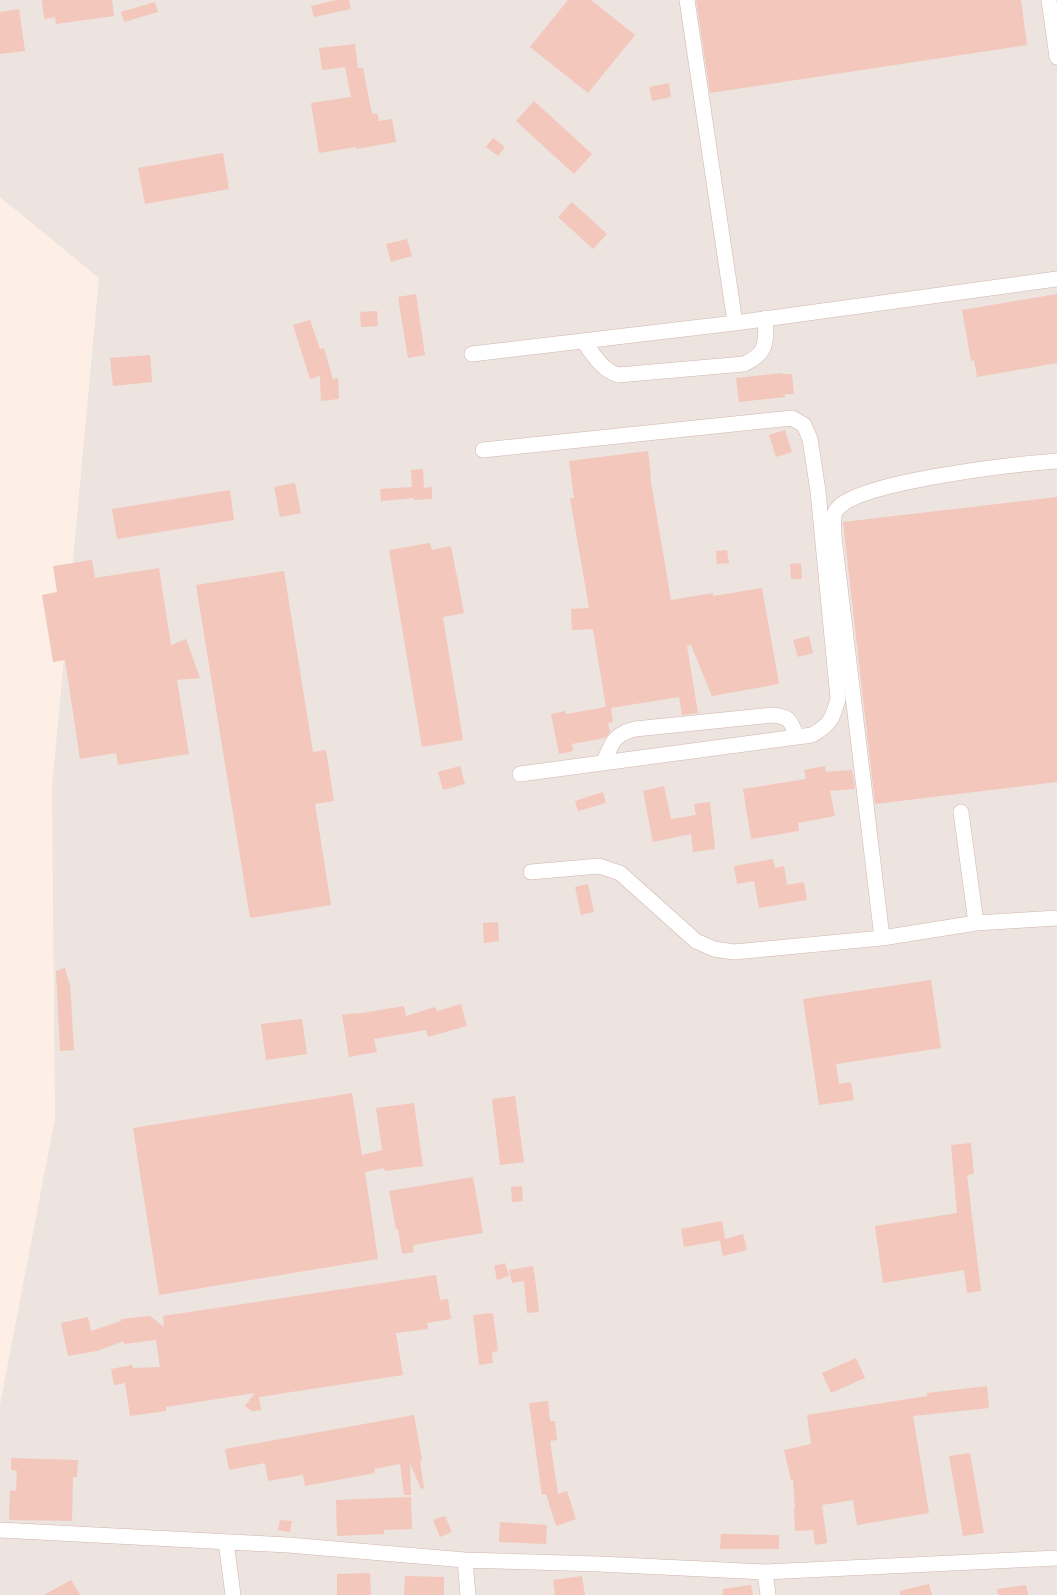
<!DOCTYPE html>
<html>
<head>
<meta charset="utf-8">
<style>
	body { margin:0 }
	canvas { display:block; background:#fdefe5 }
</style>
</head>
<body>
<canvas width="1057" height="1595"></canvas>
<script>
const g = document.querySelector('canvas').getContext('2d');
g.lineJoin = 'round';
function paint(path, color) { g.fillStyle = color; g.fill(path, 'evenodd'); }
function strokePath(path, color, width, dash) { g.strokeStyle = color; g.lineWidth = width; g.lineCap = dash ? 'butt' : 'round'; g.setLineDash(dash || []); g.stroke(path); }
const industrial = new Path2D(`
	M0,0h1057v1595h-1057v-190l55,-287 -3,-330 47,-510 -99,-81z`);
const building = new Path2D(`
	M42,0h70l2,16 -58,8 -1,-7 -11,2z
	M336,0h13l2,9 -37,8 -3,-11z
	M568,0h23l44,35 -47,58 -58,-46z
	M696,0h325l6,45 -317,48z
	M155,2l3,10 -34,10 -3,-10z
	M19,9l6,42 -25,3v-42z
	M355,44l3,24h5l9,46 5,-1 2,8 13,-2 4,23 -40,7v-2l-37,6 -8,-50 40,-6 -6,-30 -23,3 -3,-22z
	M669,83l2,14 -19,4 -3,-14z
	M534,101l58,53 -18,20 -58,-53z
	M493,138l12,9 -7,9 -12,-9z
	M223,153l6,36 -84,15 -7,-36z
	M572,202l35,32 -14,15 -35,-32z
	M407,239l5,17 -21,6 -5,-18z
	M416,294l9,61 -17,3 -10,-61z
	M1057,294v69l-80,14 -3,-17 -3,1 -9,-51z
	M377,311l1,15 -17,1 -1,-15z
	M310,320l10,29 4,-1 9,31 5,-1 1,21 -18,2 -1,-25 -10,3 -17,-54z
	M150,355l2,27 -39,4 -3,-28z
	M782,373v1h10l2,20h-9v3l-46,5 -3,-24z
	M785,430l7,22 -16,5 -7,-22z
	M648,451l3,25h-1l21,124 42,-7v3l49,-8 17,96 -67,12 -21,-51 -4,1 11,67 -16,2 -3,-18 -68,11 2,14 -5,1 2,9 -5,6 -33,6 1,7 -14,3 -8,-40 14,-3 1,3 40,-7 -13,-78 -21,1 -1,-21 18,-1 -19,-110h4l-5,-37z
	M423,469l1,19 8,-1v12l-18,1v-2l-33,3 -1,-12 32,-2 -1,-17z
	M295,483l6,30 -21,4 -6,-30z
	M230,490l4,30 -117,19 -5,-30z
	M1057,497v285l-182,22 -32,-282z
	M430,543l2,7 19,-4 13,67 -21,4 20,123 -41,7 -33,-197z
	M727,550l2,13 -12,1 -1,-13z
	M92,560l3,18 64,-10 12,77 15,-6 14,39 -23,2 12,74 -71,11 -2,-12 -36,6 -15,-99 -12,2 -11,-67 15,-3 -4,-26z
	M801,563l1,16h-11l-1,-15z
	M284,571l29,181 13,-2 8,51 -19,3 16,101 -81,13 -54,-333z
	M809,636l4,17 -15,4 -5,-17z
	M460,766l5,18 -22,6 -5,-18z
	M825,766l1,6 26,-2 3,19 -25,2 5,25 -37,7 1,8 -48,8 -8,-50 63,-10 -2,-9z
	M664,786l7,33 25,-4 -2,-11 16,-2 5,47 -22,3 -2,-18 -38,8 -10,-51z
	M603,792l3,11 -28,8 -3,-10z
	M773,859l2,9 9,-2 3,19 17,-3 3,18 -48,8 -5,-27 -17,3 -3,-18z
	M588,884l6,28 -13,3 -6,-28z
	M498,922l1,19 -15,2 -1,-20z
	M65,968l4,15h1l4,67 -14,1 -4,-80z
	M931,980l10,68 -105,16 3,20 12,-2 3,18 -35,5 -16,-106z
	M461,1004l6,22 -39,11 -2,-7 -52,9 3,13 -28,5 -7,-42 13,-2 1,1 48,-8 2,10 29,-9 2,4z
	M302,1019l5,35 -41,6 -5,-36z
	M352,1093l10,62 20,-5 -6,-42 38,-5 9,63 -38,5 -1,-3 -19,4 13,87 -219,36 -26,-167z
	M515,1096l9,66 -24,3 -8,-66z
	M971,1143l3,31 -7,1 14,116 -14,2 -3,-23 -81,13 -8,-57 82,-13 -6,-68z
	M473,1177l10,56 -70,12 1,7 -12,2 -4,-25h-2l-7,-38z
	M522,1186l1,15 -11,1 -1,-15z
	M722,1221l3,18 18,-5 4,16 -24,6 -3,-15 3,-1 -39,7 -3,-18z
	M505,1263l4,13 -12,4 -3,-14z
	M533,1266l3,19 3,27 -12,1 -3,-32 -12,2 -3,-13z
	M436,1275l4,25 8,-1 3,20 -24,4 1,6 -32,4 7,42 -144,22 2,13 -9,1 -7,-5 10,-13 -89,14v4l-36,5 -5,-33 -11,2 -3,-16 21,-4 1,3 27,-1 -4,-27 -32,4v-3l-27,10 -29,5 -7,-33 27,-6 3,14 30,-10v-2l29,-3 14,11 -1,-11z
	M493,1313l5,38 -6,1 1,11 -14,2 -6,-50z
	M856,1358l9,20 -34,15 -9,-20z
	M987,1386l2,22 -76,8 16,97 -72,12 -4,-25 -31,5 5,38 -12,2 -2,-15 -18,1 -1,-23h1l-2,-29 -2,1 -7,-30 27,-6 -4,-29 120,-19v-3z
	M548,1401l2,20h5l2,19 -7,1 8,53 9,-3 9,28 -20,7 -10,-32 -4,1 -13,-92z
	M414,1415l8,45 -2,1 4,27 -3,1 -11,-26 1,32h-7l-4,-31 -26,5 1,4 -70,13 -2,-11 -35,6 -3,-18 -36,7 -4,-21z
	M970,1453l14,80 -21,3 -14,-80z
	M11,1458l67,2 -1,17h-4l-1,44 -63,-1 1,-30 6,1 1,-20 -6,-1z
	M411,1497l1,32 -28,1v4l-47,2 -1,-36z
	M445,1516l7,16 -12,5 -7,-17z
	M280,1520l12,1 -2,11 -12,-2z
	M500,1522l47,3 -1,19 -47,-2z
	M721,1534l58,1v14h-59z
	M370,1573l1,22h-34v-21z
	M405,1576l39,1v18h-40z
	M582,1576l3,19h-30l-2,-15z
	M71,1580l9,15h-36z
	M929,1584l3,11h-32v-4z
	M751,1585l2,10h-30v-6z
	M1026,1585l2,10h-30l-1,-6z`);
const minor = new Path2D(`
	M687,0l48,323
	M1049,0l8,57
	M583,341c10,13 19,29 35,34l126,-11c25,-12 21,-21 22,-46
	M472,354l263,-31 322,-44
	M483,450l309,-32 12,7 6,14 8,52 20,208c-5,19 -8,26 -26,36l-292,39
	M603,763c10,-20 9,-28 32,-34l138,-14c18,2 17,6 24,22
	M961,812l15,111
	M531,872l68,-6 21,7 76,68 18,8 20,3 148,-14 94,-15 81,-5
	M882,938l-48,-401c0,-10 -3,-22 4,-29 24,-27 178,-44 219,-47
	M0,1530l288,15 177,15 134,4 166,8 292,-14
	M226,1542l7,53
	M465,1560l3,35
	M765,1572l3,23`);
paint(industrial, '#ede3df');
paint(building, '#f3c7bb');
strokePath(minor, '#d1b6ad', 16);
strokePath(minor, '#fff', 15);
</script>
</body>
</html>
